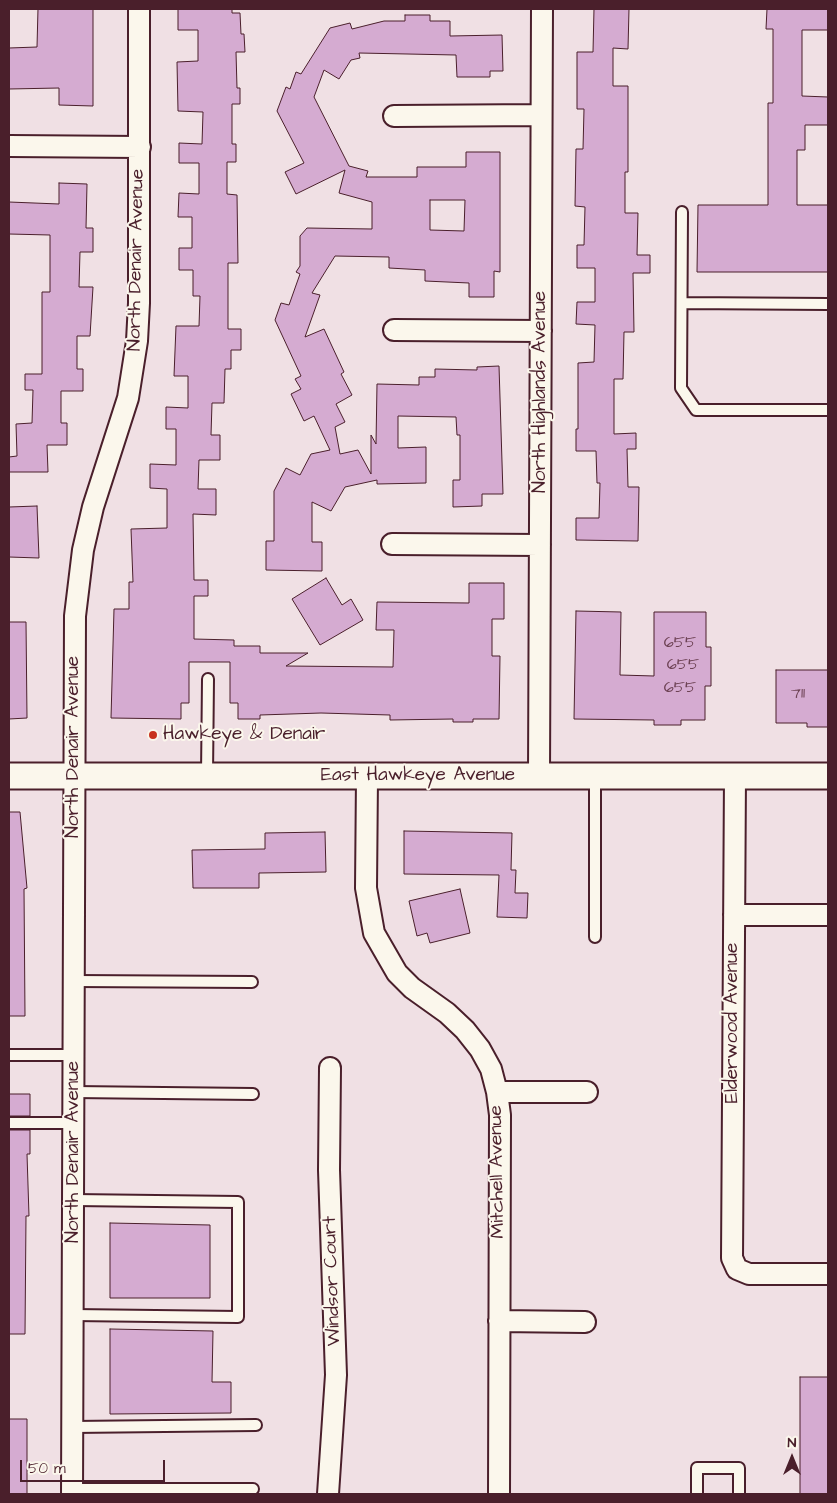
<!DOCTYPE html>
<style>
body{margin:0}
#map{position:relative;width:837px;height:1503px;overflow:hidden;background:#f0e0e4;font-family:"Architects Daughter",sans-serif}
canvas{display:block}
.frame{position:absolute;inset:0;border:10px solid #4a1f2b;pointer-events:none}
.north{position:absolute;left:767px;top:1433px;width:50px;height:50px;-webkit-text-stroke:4px #fbf7ec;paint-order:stroke;rotate:0deg;font-size:14px;font-weight:700;line-height:20px;text-align:center;color:#4a1f2b}
.north::after{content:'';display:block;margin:auto;width:18px;height:22px;background:#4a1f2b;clip-path:polygon(50% 0,100% 100%,50% 72%,0 100%)}
.scale{position:absolute;left:20px;top:1460px;width:145px;height:22px;box-sizing:border-box;border:2px solid #4a1f2b;border-top:0;padding-left:6px;font-size:15px;line-height:18px;white-space:nowrap;color:#4a1f2b;-webkit-text-stroke:4px #fbf7ec;paint-order:stroke}
</style>
<div id="map">
<canvas width="837" height="1503"></canvas>
<div class="frame"></div>
<div class="north">N</div>
<div class="scale">50 m</div>
</div>
<script>
const c = document.querySelector('canvas').getContext('2d');
c.lineJoin = 'round';
function fill(path, color) {
  c.fillStyle = color;
  c.fill(path, 'evenodd');
}
function toPath(rows) {
  const path = new Path2D();
  for (const r of rows) {
    path.moveTo(r[0], r[1]);
    for (let i = 2; i < r.length; i += 2) path.lineTo(r[i], r[i + 1]);
  }
  return path;
}
function trace(path, color, width, dash) {
  c.strokeStyle = color;
  c.lineWidth = width;
  c.lineCap = dash ? 'butt' : 'round';
  c.setLineDash(dash || []);
  c.stroke(path);
}
function write(font, color, halo, rows, align = 'center') {
  c.font = font + ' "Architects Daughter",sans-serif';
  c.lineWidth = 4;
  c.setLineDash([]);
  c.textBaseline = 'middle';
  c.strokeStyle = halo;
  c.fillStyle = color;
  for (const [text, x, y, turn = 0] of rows) {
    c.save();
    c.translate(x, y);
    c.rotate((+turn || 0) * Math.PI / 180);
    c.textAlign = isNaN(turn) ? turn : align;
    if (halo) c.strokeText(text, 0, 0);
    c.fillText(text, 0, 0);
    c.restore();
  }
}
const building = toPath([
 [38,9,93,9,93,106,59,105,59,88,9,89,9,48,37,47,38,9],
 [178,9,232,9,232,13,240,13,241,34,244,34,245,52,236,52,237,88,240,88,240,104,232,104,232,144,236,144,236,162,227,162,227,194,237,195,238,263,228,263,228,329,241,329,241,350,231,350,231,369,225,369,224,403,212,403,211,435,220,435,220,460,199,460,198,489,216,489,216,515,193,514,194,580,208,580,208,596,194,596,194,639,234,640,234,646,260,646,260,653,308,653,286,666,393,667,394,630,376,630,377,602,469,603,469,583,504,583,504,619,492,619,492,656,500,656,499,719,473,719,473,722,453,722,453,719,390,720,390,715,321,713,260,715,260,719,238,719,238,703,230,703,230,662,189,662,189,703,181,703,181,719,111,718,114,609,129,609,129,582,133,582,131,529,167,528,167,489,150,488,150,464,176,465,176,429,166,429,166,407,188,408,188,376,174,376,176,326,199,326,200,296,193,296,193,270,179,270,179,248,192,248,192,217,178,217,179,193,199,194,199,163,179,163,179,143,202,144,203,112,178,111,177,62,198,61,198,30,178,30,178,9],
 [594,9,629,9,628,49,613,48,613,86,628,86,628,172,625,172,625,213,638,213,637,255,650,255,650,273,633,273,634,332,624,332,623,379,614,379,614,434,636,433,636,449,627,449,628,487,639,487,638,541,576,540,576,518,599,518,600,483,597,483,596,451,576,451,576,429,578,429,578,363,594,362,595,325,576,324,577,302,595,302,595,268,577,268,577,245,584,245,585,207,575,206,576,149,583,149,584,109,577,109,577,52,593,52,594,9],
 [767,9,828,9,828,30,802,30,802,96,828,97,828,125,805,125,805,150,797,150,797,205,828,205,828,272,697,272,698,205,768,205,768,103,773,103,773,29,766,29,767,9],
 [405,15,430,15,430,21,450,21,450,36,502,35,503,71,490,71,490,77,457,77,456,55,359,53,360,58,351,60,339,79,324,70,314,97,349,166,368,171,366,177,417,177,417,167,466,167,466,152,500,152,500,272,494,271,494,297,469,297,469,283,425,281,425,270,389,268,389,257,335,256,312,293,320,295,305,337,324,329,344,372,341,374,352,395,336,404,345,422,335,427,340,454,358,450,371,474,371,435,376,444,377,384,419,385,419,377,435,377,435,369,477,370,477,367,499,366,503,494,482,494,482,506,453,507,453,480,460,480,460,435,457,435,456,417,398,416,398,448,426,447,426,483,377,484,377,480,345,487,331,511,312,502,312,542,322,542,322,571,266,570,266,541,274,541,274,491,286,468,300,475,311,454,330,450,314,416,304,421,291,394,301,389,295,379,301,376,275,320,281,303,289,305,300,274,296,272,300,266,300,236,307,228,372,229,372,202,339,193,345,170,296,194,285,172,304,163,277,111,286,87,290,89,296,72,301,74,330,28,350,23,352,29,384,21,405,21,405,15],
 [430,200,465,200,464,231,430,230,430,200],
 [59,183,87,184,86,228,93,228,93,252,80,252,79,287,93,287,90,336,77,336,77,369,83,369,83,391,61,391,61,423,67,423,67,445,47,445,48,472,9,472,9,457,17,456,16,424,32,423,33,390,25,390,25,374,42,374,42,292,50,292,50,235,9,234,9,202,59,204,59,183],
 [37,506,39,558,9,557,9,507,37,506],
 [326,578,342,605,351,599,363,620,320,645,292,599,326,578],
 [576,611,621,612,620,675,654,676,654,612,706,612,706,647,711,647,711,686,705,686,705,720,681,720,681,725,654,725,654,720,574,719,576,611],
 [9,622,26,622,27,718,9,719,9,622],
 [776,670,828,670,828,727,807,727,807,723,776,723,776,670],
 [9,812,20,812,27,888,24,889,25,1016,9,1016,9,812],
 [404,831,512,833,511,870,516,870,515,893,528,893,527,918,497,917,499,875,404,874,404,831],
 [325,832,326,872,259,873,259,888,193,888,192,850,265,849,265,833,325,832],
 [460,889,470,933,430,943,427,933,417,936,409,901,460,889],
 [9,1094,30,1094,30,1116,9,1116,9,1094],
 [9,1130,30,1130,30,1154,27,1154,29,1216,26,1216,25,1334,9,1334,9,1130],
 [110,1223,210,1225,210,1298,110,1298,110,1223],
 [110,1329,213,1331,212,1382,231,1382,231,1413,110,1414,110,1329],
 [800,1377,828,1377,828,1494,800,1494,800,1377],
 [9,1419,27,1419,27,1494,9,1494,9,1419]
]);
fill(building, '#d5abd1');
trace(building, '#4a1f2b', 1);
const service = toPath([
 [682,212,681,388,696,410,828,410],
 [682,303,828,304],
 [207,775,208,679],
 [595,776,595,937],
 [74,981,252,982],
 [9,1055,74,1055],
 [74,1092,253,1094],
 [9,1123,74,1123],
 [73,1315,238,1317,238,1202,74,1200],
 [73,1427,256,1425],
 [73,1489,253,1489],
 [697,1494,697,1468,739,1468,739,1494]
]);
const minor = toPath([
 [394,116,541,115],
 [9,146,140,147],
 [394,330,541,331],
 [392,544,540,545],
 [539,776,542,9],
 [735,776,732,1258,737,1269,749,1274,828,1274],
 [367,777,366,888,374,933,397,973,412,988,447,1013,465,1030,480,1049,491,1069,497,1092,500,1115,499,1494],
 [734,915,828,915],
 [497,1092,587,1092],
 [499,1321,585,1322],
 [72,1494,75,616,83,550,93,507,128,398,137,341,139,303,139,9],
 [328,1494,336,1375,329,1170,330,1068]
]);
const tertiary = toPath([
 [9,776,828,776]
]);
trace(service, '#4a1f2b', 14);
trace(minor, '#4a1f2b', 24);
trace(tertiary, '#4a1f2b', 29);
trace(service, '#fbf7ec', 10);
trace(minor, '#fbf7ec', 20);
trace(tertiary, '#fbf7ec', 25);
for (const [x, y, r, color] of [
 [153,735,5,"#c8321e"]
]) {
  const dot = new Path2D();
  dot.arc(x, y, r, 0, 2 * Math.PI);
  c.fillStyle = color;
  c.fill(dot);
  trace(dot, '#fbf7ec', 2);
}
write('16px', '#6d4254', null, [
 ["655",680,644],
 ["655",683,666],
 ["655",680,689],
 ["711",798,695]
]);
write('19px', '#4a1f2b', '#fbf7ec', [
 ["North Denair Avenue",137,260,-89],
 ["North Highlands Avenue",541,392,-90],
 ["North Denair Avenue",74,747,-90],
 ["East Hawkeye Avenue",418,776],
 ["Elderwood Avenue",733,1023,-90],
 ["North Denair Avenue",74,1152,-90],
 ["Mitchell Avenue",498,1172,-91],
 ["Windsor Court",333,1281,-92]
]);
write('19px', '#4a1f2b', '#fbf7ec', [
 ["Hawkeye & Denair",163,735]
], 'left');
</script>
